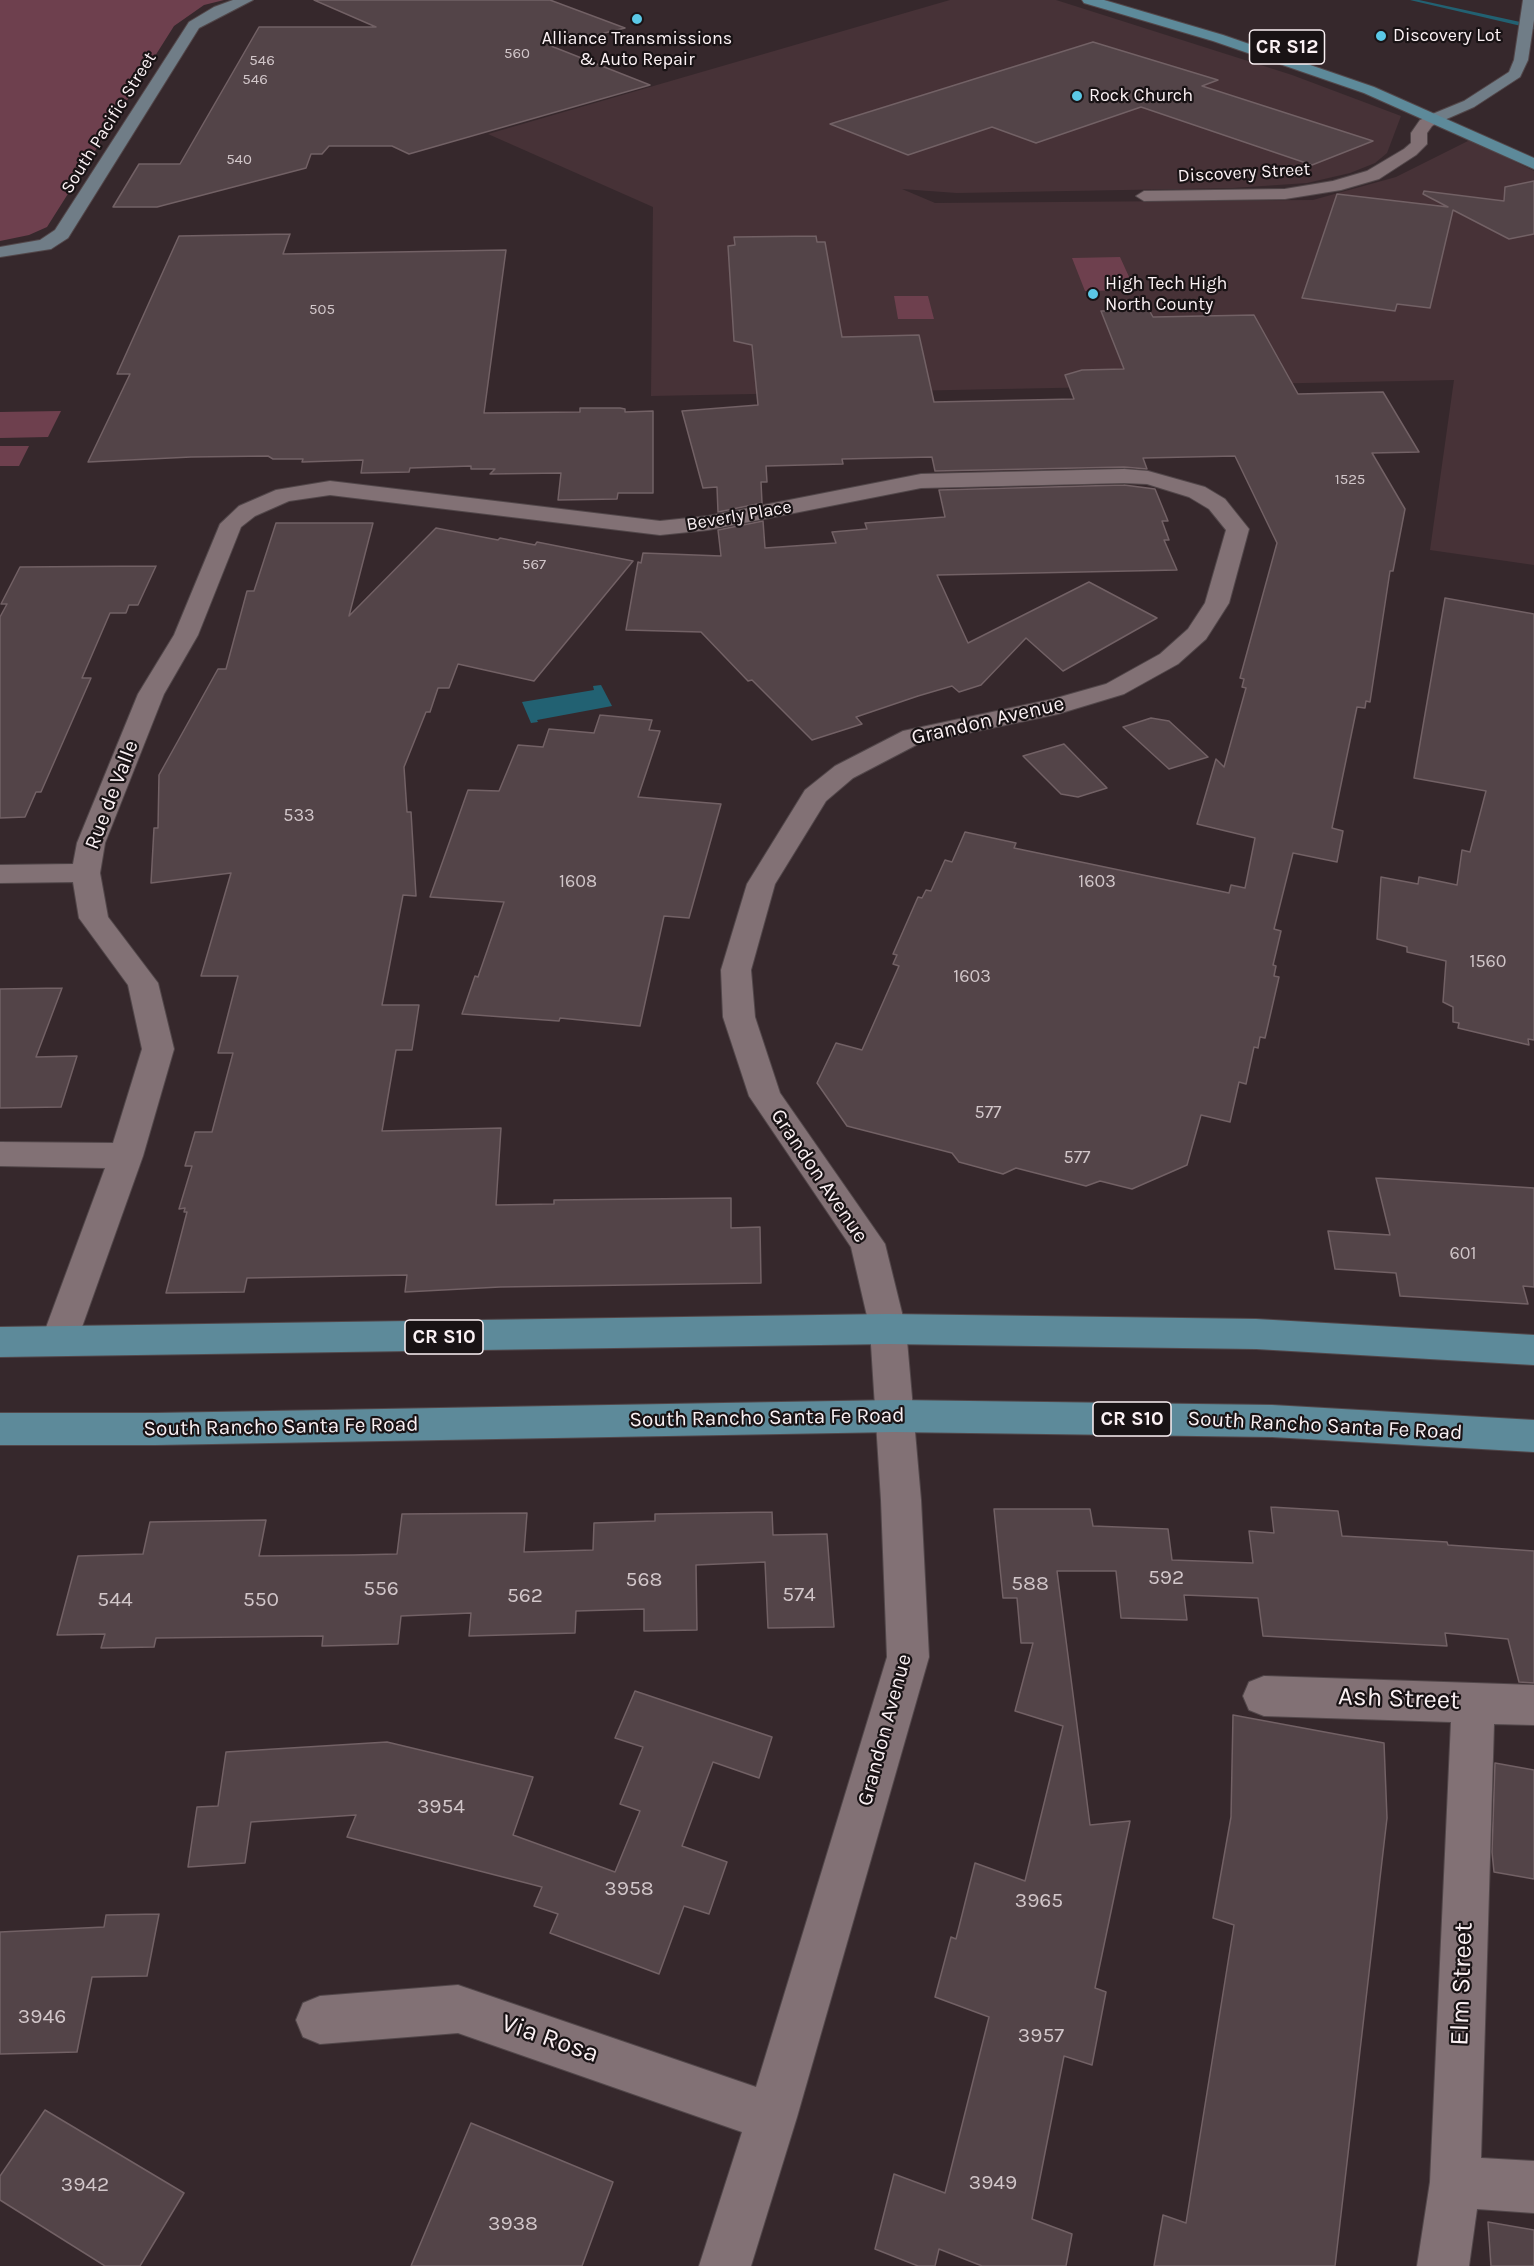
<!DOCTYPE html>
<style>
body{margin:0}
canvas{display:block;background:#36282c}
</style>
<canvas width="1534" height="2266"></canvas>
<script>
const c = document.querySelector('canvas').getContext('2d');
c.lineJoin = 'round';
function fill(path, color) {
  c.fillStyle = color;
  c.fill(path, 'evenodd');
}
function toPath(rows) {
  const path = new Path2D();
  for (const r of rows) {
    path.moveTo(r[0], r[1]);
    for (let i = 2; i < r.length; i += 2) path.lineTo(r[i], r[i + 1]);
  }
  return path;
}
function trace(path, color, width, dash) {
  c.strokeStyle = color;
  c.lineWidth = width;
  c.lineCap = dash ? 'butt' : 'round';
  c.setLineDash(dash || []);
  c.stroke(path);
}
function write(font, color, halo, rows, align = 'center') {
  c.font = font + ' Karla,sans-serif';
  c.lineWidth = 4.5;
  c.setLineDash([]);
  c.textBaseline = 'middle';
  c.strokeStyle = halo;
  c.fillStyle = color;
  for (const [text, x, y, turn = 0] of rows) {
    c.save();
    c.translate(x, y);
    c.rotate((+turn || 0) * Math.PI / 180);
    c.textAlign = isNaN(turn) ? turn : align;
    if (halo) c.strokeText(text, 0, 0);
    c.fillText(text, 0, 0);
    c.restore();
  }
}
fill(toPath([
 [950,0,1056,0,1292,75,1401,116,1387,153,1375,163,1350,173,1307,183,1233,188,957,193,902,189,935,203,1313,200,1396,177,1470,140,1534,171,1534,565,1430,550,1454,380,651,396,653,207,488,134]
]), '#473237');
fill(toPath([
 [0,0,224,0,204,5,174,26,47,227,29,235,0,241],
 [1120,257,1135,290,1085,291,1072,258],
 [894,296,928,296,934,319,898,319],
 [61,411,48,437,0,438,0,412],
 [0,446,29,446,19,466,0,466]
]), '#6e404e');
fill(toPath([
 [601,685,612,706,537,720,538,722,531,723,522,702,594,690,593,686]
]), '#226172');
fill(toPath([
 [1410,0,1419,0,1534,25,1534,29,1410,0]
]), '#226172');
const building = toPath([
 [314,0,550,0,625,28,551,46,650,85,409,154,392,146,329,146,322,154,311,154,306,168,157,207,113,207,139,164,180,164,259,27,376,27,314,0],
 [1093,42,1218,80,1202,86,1373,141,1312,165,1141,107,1036,143,992,127,908,155,830,124,1093,42],
 [1534,181,1534,234,1509,239,1453,210,1430,308,1397,304,1395,311,1302,298,1337,194,1448,207,1423,194,1424,191,1504,201,1505,187,1534,181],
 [290,234,283,254,506,250,484,413,580,412,580,408,620,408,625,409,625,412,653,411,653,493,618,493,617,499,558,500,561,473,490,474,495,469,471,469,471,466,410,468,409,472,361,473,363,460,302,462,303,459,273,459,268,456,191,457,88,462,130,374,117,374,179,236,290,234],
 [816,236,817,242,825,242,842,337,919,335,934,402,1074,399,1065,375,1082,370,1124,369,1101,311,1149,310,1153,317,1254,315,1298,394,1383,392,1419,452,1372,453,1405,509,1393,571,1390,571,1370,702,1366,701,1365,708,1357,707,1332,828,1343,831,1337,862,1293,853,1274,929,1281,931,1273,965,1276,966,1274,976,1279,977,1265,1038,1260,1037,1258,1048,1254,1047,1246,1084,1239,1082,1230,1122,1201,1115,1187,1165,1132,1189,1100,1181,1086,1186,1016,1168,1003,1174,959,1162,952,1153,847,1126,817,1083,836,1043,862,1050,899,966,893,964,897,955,893,954,918,897,922,898,926,890,931,891,945,860,952,862,965,832,1016,843,1014,848,1229,893,1231,885,1245,888,1255,838,1197,824,1216,759,1224,767,1246,688,1242,687,1244,679,1240,678,1277,543,1235,456,1143,458,1147,469,1124,467,935,471,932,457,842,459,843,464,766,466,767,482,761,482,762,503,718,512,717,487,703,488,682,411,758,405,752,345,734,341,728,246,735,245,734,237,816,236],
 [1124,485,1155,489,1168,521,1162,521,1169,540,1164,540,1177,570,937,575,968,643,1089,582,1157,618,1063,671,1026,638,981,685,959,692,952,686,918,696,856,717,862,724,812,740,752,680,748,681,701,632,626,630,638,562,641,563,643,553,721,556,718,530,763,521,765,548,836,543,832,532,867,529,865,523,945,517,939,490,1124,485],
 [276,523,373,523,349,616,436,528,498,540,500,538,535,545,537,542,633,561,534,681,458,664,449,688,438,688,430,712,426,712,404,767,407,812,411,812,416,896,403,895,382,1005,419,1005,412,1050,396,1050,382,1131,501,1128,496,1205,554,1204,554,1200,731,1198,731,1228,760,1227,761,1283,500,1287,405,1292,407,1275,247,1278,244,1292,166,1293,187,1212,184,1212,185,1208,179,1209,192,1166,185,1166,195,1132,212,1132,233,1053,218,1053,238,976,201,976,231,873,151,883,154,828,158,828,159,775,218,669,226,669,247,591,254,591,276,523],
 [156,566,138,605,129,605,126,613,110,613,82,678,91,678,41,792,36,792,25,817,0,818,0,617,7,604,1,604,20,567,156,566],
 [1445,598,1534,614,1534,1040,1528,1039,1529,1045,1458,1028,1459,1023,1453,1022,1453,1007,1443,1002,1446,961,1407,952,1407,947,1377,939,1381,877,1418,884,1419,877,1457,885,1462,850,1470,852,1486,791,1414,778,1445,598],
 [600,715,652,720,649,730,660,731,638,797,721,804,689,918,664,916,640,1026,560,1018,559,1021,462,1014,475,976,478,977,504,902,430,897,468,790,499,791,518,745,543,747,549,729,594,733,600,715],
 [1151,718,1169,721,1208,757,1169,769,1123,727,1151,718],
 [1064,744,1107,788,1078,797,1061,794,1023,756,1064,744],
 [62,988,36,1057,77,1056,61,1107,0,1108,0,989,62,988],
 [1376,1178,1534,1188,1534,1287,1523,1286,1528,1304,1400,1296,1396,1273,1335,1269,1328,1231,1390,1235,1376,1178],
 [1271,1507,1338,1511,1342,1536,1447,1542,1448,1545,1534,1551,1534,1683,1519,1682,1508,1639,1445,1633,1447,1646,1263,1636,1258,1598,1184,1595,1187,1620,1121,1618,1116,1571,1057,1571,1090,1825,1130,1821,1095,1988,1106,1992,1092,2065,1064,2056,1032,2219,1072,2234,1066,2266,982,2266,939,2249,935,2266,918,2266,875,2249,894,2174,945,2193,989,2017,935,1997,951,1937,956,1939,975,1863,1025,1881,1063,1726,1015,1711,1033,1643,1021,1643,1017,1598,1003,1598,994,1509,1090,1509,1093,1526,1168,1529,1172,1560,1253,1563,1249,1531,1274,1533,1271,1507],
 [772,1512,773,1535,827,1534,834,1627,768,1628,765,1562,696,1565,697,1630,644,1631,644,1609,576,1611,575,1633,469,1636,471,1613,401,1616,398,1644,322,1646,323,1636,156,1638,154,1647,101,1648,105,1634,57,1635,78,1556,143,1554,150,1522,266,1520,259,1556,353,1555,397,1554,402,1514,527,1513,524,1552,593,1550,594,1523,655,1521,655,1514,772,1512],
 [635,1691,772,1737,759,1778,713,1762,682,1846,727,1862,709,1914,684,1906,659,1974,550,1933,558,1914,534,1906,542,1887,347,1837,356,1815,251,1822,245,1863,188,1867,197,1807,218,1806,226,1752,387,1742,533,1777,513,1835,615,1872,640,1811,620,1804,643,1747,615,1738,635,1691],
 [1233,1715,1384,1743,1387,1818,1335,2266,1154,2266,1163,2215,1186,2223,1234,1925,1213,1918,1231,1817,1233,1715],
 [1495,1763,1534,1770,1534,1879,1494,1872,1492,1852,1495,1763],
 [159,1914,147,1976,92,1977,77,2052,0,2054,0,1932,104,1927,106,1915,159,1914],
 [45,2110,184,2193,140,2266,105,2266,0,2200,0,2176,45,2110],
 [471,2123,613,2182,582,2266,411,2266,471,2123],
 [1488,2222,1534,2230,1534,2266,1491,2266,1488,2222]
]);
fill(building, '#534448');
trace(building, '#726165', 1.5);
const street = toPath([
 [1436,113,1444,118,1432,126,1427,133,1427,144,1416,155,1379,179,1341,190,1285,199,1144,201,1136,196,1144,191,1285,189,1333,181,1367,171,1404,149,1411,143,1411,133,1420,120,1436,113],
 [1124,469,1148,471,1205,487,1225,499,1249,529,1229,603,1206,639,1178,664,1124,694,1058,714,920,743,853,778,826,801,775,884,751,970,755,1017,780,1093,885,1244,906,1329,921,1500,929,1657,797,2117,751,2266,699,2266,742,2132,458,2033,320,2044,303,2037,296,2020,303,2003,320,1996,458,1985,756,2087,887,1657,881,1500,870,1329,851,1247,749,1096,723,1017,721,970,747,884,805,790,835,766,903,731,1053,699,1106,684,1160,654,1188,629,1205,603,1226,530,1209,509,1189,497,1147,484,1124,483,921,488,708,530,660,535,330,495,289,501,255,516,241,527,198,635,164,694,105,843,100,873,108,917,158,983,174,1049,143,1156,77,1341,72,1351,59,1356,46,1351,41,1341,105,1168,0,1166,0,1142,113,1143,142,1049,128,985,79,918,73,882,0,883,0,865,73,864,77,843,138,694,174,635,220,524,239,506,276,490,330,481,660,521,708,516,921,474,1124,469],
 [1264,1676,1534,1685,1534,1725,1494,1724,1481,2158,1534,2161,1534,2213,1477,2209,1469,2266,1417,2266,1430,2182,1451,1722,1264,1716,1249,1710,1243,1696,1249,1682,1264,1676]
]);
const secondary = toPath([
 [233,0,253,0,199,28,68,238,51,249,0,257,0,247,40,240,55,230,189,22,214,7,233,0],
 [1523,0,1534,0,1534,20,1528,60,1520,77,1474,107,1442,121,1430,121,1428,118,1430,115,1464,101,1509,72,1514,60,1523,0]
]);
const primary = toPath([
 [1082,0,1104,0,1223,35,1374,87,1534,158,1534,169,1364,93,1213,41,1084,3,1082,0],
 [888,1314,1256,1319,1534,1335,1534,1365,1256,1349,888,1344,0,1357,0,1327,888,1314],
 [894,1400,1272,1405,1534,1420,1534,1452,1272,1437,894,1432,156,1445,0,1445,0,1413,156,1413,894,1400]
]);
trace(street, '#52474a', 2);
trace(secondary, '#52474a', 2);
trace(primary, '#52474a', 2);
fill(street, '#827175');
fill(secondary, '#707d87');
fill(primary, '#5d8a9a');
for (const [x, y, r, color] of [
 [637,19,6,"#5bc8e6"],
 [1381,36,6,"#5bc8e6"],
 [1077,96,6,"#5bc8e6"],
 [1093,294,6,"#5bc8e6"]
]) {
  const dot = new Path2D();
  dot.arc(x, y, r, 0, 2 * Math.PI);
  c.fillStyle = color;
  c.fill(dot);
  trace(dot, '#191315', 2);
}
write('15px', '#d1c6c9', null, [
 ["560",517,54],
 ["546",262,61],
 ["546",255,80],
 ["540",239,160],
 ["505",322,310],
 ["1525",1350,480],
 ["567",534,565]
]);
write('18px', '#fbf1f4', '#191315', [
 ["Discovery Lot",1393,36],
 ["Alliance Transmissions",637,39,"center"],
 ["& Auto Repair",637,60,"center"],
 ["Rock Church",1089,96],
 ["High Tech High",1105,284],
 ["North County",1105,305]
], 'left');
write('18px', '#fbf1f4', '#191315', [
 ["South Pacific Street",109,123,-58],
 ["Discovery Street",1244,173,-3],
 ["Beverly Place",739,516,-10]
]);
write('18px', '#d1c6c9', null, [
 ["533",299,816],
 ["1608",578,882],
 ["1603",1097,882],
 ["1560",1488,962],
 ["1603",972,977],
 ["577",988,1113],
 ["577",1077,1158],
 ["601",1463,1254]
]);
for (const [x, y, w] of [
 [1287,47,75],
 [444,1337,78],
 [1132,1419,78]
]) {
  const box = new Path2D();
  box.roundRect(x - w / 2, y - 17, w, 34, 4.5);
  c.fillStyle = '#191315';
  c.fill(box);
  trace(box, '#fbf1f4', 1.5);
}
write('bold 20px', '#fbf1f4', null, [
 ["CR S12",1287,47],
 ["CR S10",444,1337],
 ["CR S10",1132,1419]
]);
write('21px', '#fbf1f4', '#191315', [
 ["Grandon Avenue",988,721,-13],
 ["Rue de Valle",112,795,-69],
 ["Grandon Avenue",819,1176,56],
 ["South Rancho Santa Fe Road",767,1418,-1],
 ["South Rancho Santa Fe Road",1325,1426,3],
 ["South Rancho Santa Fe Road",281,1427,-1],
 ["Grandon Avenue",885,1730,-75]
]);
write('21px', '#d1c6c9', null, [
 ["592",1166,1578],
 ["568",644,1580],
 ["588",1030,1584],
 ["556",381,1589],
 ["574",799,1595],
 ["562",525,1596],
 ["544",115,1600],
 ["550",261,1600],
 ["3954",441,1807],
 ["3958",629,1889],
 ["3965",1039,1901],
 ["3946",42,2017],
 ["3957",1041,2036],
 ["3949",993,2183],
 ["3942",85,2185],
 ["3938",513,2224]
]);
write('26px', '#fbf1f4', '#191315', [
 ["Ash Street",1399,1699,2],
 ["Elm Street",1462,1984,-88],
 ["Via Rosa",550,2039,19]
]);
</script>
